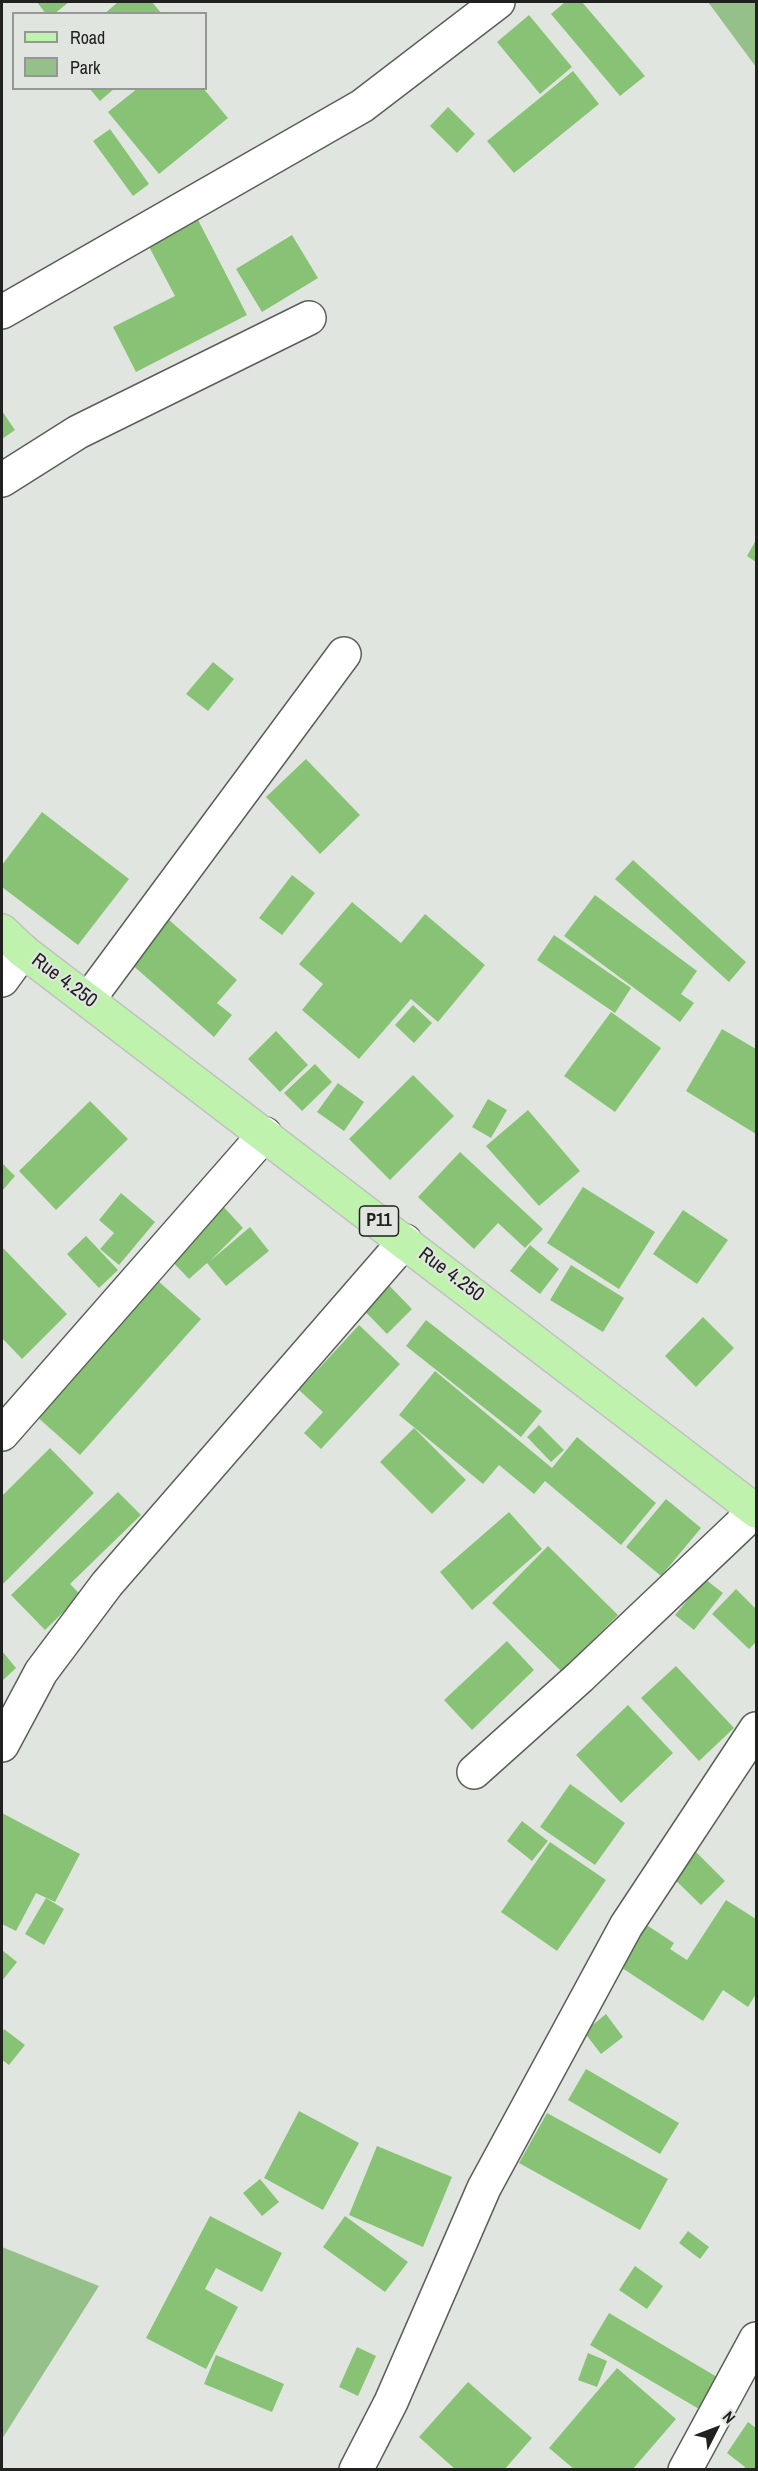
<!DOCTYPE html>
<style>
body{margin:0}
#map{position:relative;width:758px;height:2471px;overflow:hidden;background:#e1e5e0;font-family:"Archivo Narrow",sans-serif}
canvas{display:block}
.frame{position:absolute;inset:0;border:3px solid #212220;pointer-events:none}
.legend{position:absolute;left:12px;top:12px;width:195px;height:78px;box-sizing:border-box;background:#e1e5e0;border:2px solid #949793;margin:0;padding:8px 10px;list-style:none;font-size:18px;color:#212220}
.legend li{display:flex;align-items:center;gap:12px;height:30px}
.legend b{width:30px;border:2px solid #949793}
.north{position:absolute;left:686px;top:2399px;width:60px;height:60px;-webkit-text-stroke:4px #e1e5e0;paint-order:stroke;rotate:48deg;font-size:16px;font-weight:700;line-height:24px;text-align:center;color:#212220}
.north::after{content:'';display:block;margin:auto;width:21px;height:27px;background:#212220;clip-path:polygon(50% 0,100% 100%,50% 72%,0 100%)}
</style>
<div id="map">
<canvas width="758" height="2471"></canvas>
<div class="frame"></div>
<ul class="legend">
<li><b style="height:8px;background:#bef2ad"></b>Road</li>
<li><b style="height:16px;background:#96c08a"></b>Park</li>
</ul>
<div class="north">N</div>
</div>
<script>
const c = document.querySelector('canvas').getContext('2d');
c.lineJoin = 'round';
function fill(path, color) {
  c.fillStyle = color;
  c.fill(path, 'evenodd');
}
function toPath(rows) {
  const path = new Path2D();
  for (const r of rows) {
    path.moveTo(r[0], r[1]);
    for (let i = 2; i < r.length; i += 2) path.lineTo(r[i], r[i + 1]);
  }
  return path;
}
function trace(path, color, width, dash) {
  c.strokeStyle = color;
  c.lineWidth = width;
  c.lineCap = dash ? 'butt' : 'round';
  c.setLineDash(dash || []);
  c.stroke(path);
}
function write(font, color, halo, rows, align = 'center') {
  c.font = font + ' "Archivo Narrow",sans-serif';
  c.lineWidth = 4.5;
  c.setLineDash([]);
  c.textBaseline = 'middle';
  c.strokeStyle = halo;
  c.fillStyle = color;
  for (const [text, x, y, turn = 0] of rows) {
    c.save();
    c.translate(x, y);
    c.rotate((+turn || 0) * Math.PI / 180);
    c.textAlign = isNaN(turn) ? turn : align;
    if (halo) c.strokeText(text, 0, 0);
    c.fillText(text, 0, 0);
    c.restore();
  }
}
fill(toPath([
 [708,2,756,2,756,67],
 [2,2247,99,2286,2,2439]
]), '#96c08a');
fill(toPath([
 [37,2,69,2,54,14,46,14],
 [118,2,152,2,162,14,104,14],
 [565,2,582,2,645,76,620,96,551,14],
 [529,15,572,67,540,94,497,42],
 [573,71,599,104,514,173,487,141],
 [89,88,115,88,100,101],
 [138,88,203,88,228,118,159,174,108,112],
 [448,107,475,134,457,153,430,126],
 [110,129,149,184,133,196,93,141],
 [196,216,247,315,136,372,113,327,175,296,146,241],
 [292,235,318,278,262,312,236,269],
 [2,411,15,430,2,439],
 [756,540,756,562,747,556],
 [213,662,234,679,208,711,186,694],
 [306,759,360,815,320,854,266,797],
 [42,812,129,879,78,945,2,887,2,865],
 [633,860,746,962,729,982,615,879],
 [292,875,315,893,282,935,259,918],
 [595,895,697,971,681,994,694,1003,680,1022,564,936],
 [352,902,401,943,425,914,485,965,438,1022,411,999,359,1059,302,1010,323,984,299,964],
 [168,919,237,980,217,1003,232,1015,214,1037,129,962],
 [554,935,631,988,615,1013,537,960],
 [413,1005,432,1023,414,1043,395,1025],
 [611,1012,661,1048,615,1112,564,1076],
 [722,1029,756,1049,756,1134,686,1091],
 [276,1031,308,1065,280,1092,248,1059],
 [315,1064,332,1082,302,1111,284,1093],
 [413,1075,454,1116,390,1180,349,1139],
 [338,1083,364,1102,344,1131,317,1112],
 [488,1099,507,1110,491,1138,472,1127],
 [90,1101,128,1139,56,1210,19,1171],
 [528,1110,580,1171,539,1206,486,1146],
 [460,1152,543,1229,525,1248,498,1223,474,1249,418,1197],
 [2,1163,15,1176,3,1190,2,1188],
 [583,1187,655,1232,619,1289,547,1243],
 [121,1193,155,1222,119,1265,100,1249,114,1233,99,1220],
 [221,1204,243,1228,210,1261,250,1227,269,1251,226,1286,207,1263,189,1279,167,1256],
 [683,1210,728,1240,697,1284,653,1254],
 [86,1236,118,1270,99,1288,67,1254],
 [530,1245,559,1269,540,1294,510,1271],
 [2,1247,67,1314,22,1359,2,1338],
 [571,1265,624,1298,603,1332,550,1300],
 [373,1269,412,1309,387,1334,348,1294],
 [157,1280,201,1319,80,1455,35,1415],
 [703,1317,734,1348,696,1387,665,1356],
 [426,1320,542,1411,521,1437,406,1346],
 [359,1325,400,1364,321,1449,304,1433,323,1412,299,1390],
 [435,1371,552,1468,577,1437,656,1503,621,1545,545,1481,534,1494,499,1465,483,1484,399,1415],
 [539,1425,564,1450,551,1462,527,1437],
 [414,1428,466,1480,432,1514,380,1462],
 [50,1448,94,1493,2,1585,2,1496],
 [118,1492,141,1515,70,1584,81,1595,45,1630,11,1595],
 [666,1499,701,1528,661,1576,626,1547],
 [509,1512,542,1549,472,1610,440,1572],
 [548,1546,618,1615,562,1672,492,1603],
 [705,1579,723,1593,694,1630,675,1615],
 [736,1589,756,1609,756,1642,749,1649,712,1614],
 [507,1641,534,1670,472,1730,444,1700],
 [2,1651,16,1668,2,1681],
 [676,1666,734,1728,699,1761,641,1698],
 [628,1705,673,1753,621,1803,576,1755],
 [570,1784,625,1823,595,1865,540,1827],
 [2,1813,80,1854,55,1902,36,1893,16,1931,2,1924],
 [522,1821,548,1841,532,1861,507,1841],
 [550,1842,606,1880,557,1951,501,1912],
 [693,1849,725,1881,701,1905,668,1873],
 [46,1898,64,1909,44,1945,25,1934],
 [726,1900,756,1919,756,1994,748,2007,723,1990,703,2021,619,1966,645,1924,674,1943,670,1949,687,1960],
 [2,1950,17,1962,2,1981],
 [606,2014,623,2037,601,2054,584,2032],
 [4,2029,25,2045,9,2065,2,2060,2,2033],
 [586,2069,679,2123,660,2154,568,2100],
 [299,2111,359,2143,323,2210,264,2178],
 [547,2113,668,2179,640,2230,519,2163],
 [377,2146,452,2177,423,2247,349,2215],
 [260,2179,279,2202,262,2216,243,2193],
 [210,2216,282,2253,262,2292,216,2268,205,2289,238,2307,206,2369,146,2338],
 [345,2216,408,2262,385,2292,323,2247],
 [688,2231,709,2247,700,2259,679,2243],
 [635,2266,663,2286,647,2309,619,2290],
 [609,2313,717,2377,699,2409,590,2345],
 [357,2347,376,2356,358,2396,339,2387],
 [588,2353,607,2361,597,2387,578,2380],
 [216,2355,284,2384,272,2412,204,2384],
 [617,2368,676,2419,632,2470,575,2470,549,2448],
 [468,2382,532,2438,504,2470,456,2470,419,2437],
 [748,2422,756,2428,756,2470,743,2470,745,2467,727,2453]
]), '#88c375');
const minor = toPath([
 [2,312,362,106,498,2],
 [2,480,78,432,309,318],
 [2,980,23,951],
 [88,1000,344,654],
 [2,1434,265,1134],
 [2,1745,41,1672,107,1584,405,1241],
 [474,1772,580,1677,756,1510],
 [356,2470,391,2402,484,2188,626,1926,756,1729],
 [685,2470,756,2339]
]);
const major = toPath([
 [2,931,23,951,756,1511]
]);
trace(minor, '#5b5f5a', 36);
trace(major, '#c1c1c1', 36);
trace(minor, '#fff', 33);
trace(major, '#bef2ad', 33);
for (const [x, y, w] of [
 [379,1221,39]
]) {
  const box = new Path2D();
  box.roundRect(x - w / 2, y - 15, w, 30, 4.5);
  c.fillStyle = '#e1e5e0';
  c.fill(box);
  trace(box, '#212220', 1.5);
}
write('bold 18px', '#212220', null, [
 ["P11",379,1221]
]);
write('20px', '#212220', '#e1e5e0', [
 ["Rue 4.250",64,981,37],
 ["Rue 4.250",451,1275,37]
]);
</script>
